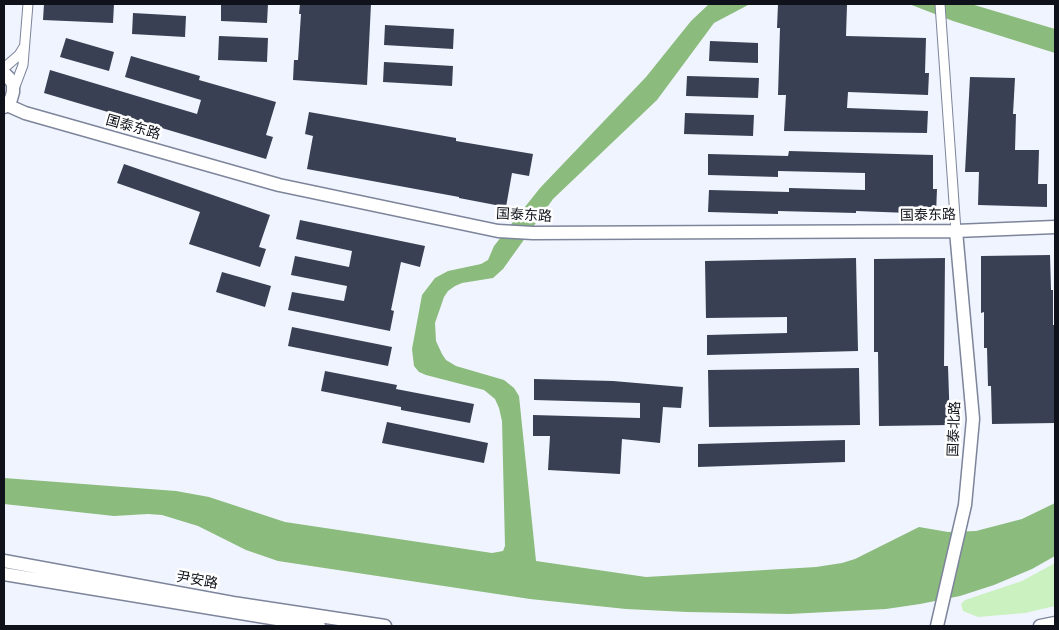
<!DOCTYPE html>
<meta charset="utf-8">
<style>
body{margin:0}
#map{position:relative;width:1059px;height:630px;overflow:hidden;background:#f0f4fe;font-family:"Roboto Condensed",sans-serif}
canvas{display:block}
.frame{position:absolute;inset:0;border:5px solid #0f121a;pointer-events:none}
</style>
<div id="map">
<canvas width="1059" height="630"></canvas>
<div class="frame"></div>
</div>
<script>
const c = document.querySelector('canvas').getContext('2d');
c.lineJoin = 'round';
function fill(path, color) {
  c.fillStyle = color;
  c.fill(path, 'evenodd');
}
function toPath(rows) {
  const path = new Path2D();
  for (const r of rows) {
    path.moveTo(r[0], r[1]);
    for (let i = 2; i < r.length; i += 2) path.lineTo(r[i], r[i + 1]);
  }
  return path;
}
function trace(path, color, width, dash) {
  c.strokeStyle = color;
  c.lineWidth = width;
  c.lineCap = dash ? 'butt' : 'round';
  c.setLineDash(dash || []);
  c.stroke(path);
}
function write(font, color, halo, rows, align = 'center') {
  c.font = font + ' "Roboto Condensed","Noto Sans SC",sans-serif';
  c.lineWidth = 5;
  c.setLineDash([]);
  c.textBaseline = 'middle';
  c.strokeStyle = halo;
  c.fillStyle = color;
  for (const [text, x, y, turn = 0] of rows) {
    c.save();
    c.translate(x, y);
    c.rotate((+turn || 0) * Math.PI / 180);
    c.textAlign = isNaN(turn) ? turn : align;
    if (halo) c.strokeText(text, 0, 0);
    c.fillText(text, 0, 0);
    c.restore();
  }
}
fill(toPath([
 [1055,563,1055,606,1025,613,978,617,963,611,961,604,965,600,1022,581]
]), '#cbf1c0');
fill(toPath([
 [709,4,750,4,714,23,657,100,553,199,503,269,493,278,462,283,455,286,448,291,444,297,435,323,436,341,442,354,446,360,456,366,504,380,514,388,519,396,536,561,646,577,816,567,842,563,855,559,919,527,948,532,976,531,1022,519,1055,503,1055,556,1032,569,994,585,960,596,920,604,886,609,789,614,687,612,626,609,530,599,278,561,246,550,198,526,162,515,148,514,114,516,4,504,4,478,176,491,209,497,285,522,492,553,503,551,505,546,502,421,499,408,495,399,484,390,426,375,419,372,414,366,412,349,422,295,435,278,448,271,481,264,488,260,494,246,540,188,646,77,691,21],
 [909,4,971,4,1055,29,1055,53,953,21]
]), '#8bbb7d');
fill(toPath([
 [44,4,114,4,113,23,43,20],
 [221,4,268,4,267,23,221,21],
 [300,4,371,4,367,85,293,80,294,60,298,60,301,14,299,14],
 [778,4,847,5,846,36,926,38,925,73,929,73,928,95,848,92,847,108,928,111,927,133,784,131,786,95,778,95,780,28,777,28],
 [133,13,186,16,185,37,132,34],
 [385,25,454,29,453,49,384,45],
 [219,36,268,38,267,62,218,60],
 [66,38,114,52,109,71,60,57],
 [710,41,758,43,758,63,709,61],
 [131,56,200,76,199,80,276,102,266,135,273,137,266,159,44,93,50,70,197,114,201,100,125,77],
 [384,62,453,66,452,86,383,82],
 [687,76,759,78,758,98,686,96],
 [970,77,1015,78,1013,114,1016,114,1015,150,1039,150,1038,184,1047,184,1047,207,978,205,979,172,965,172],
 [309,112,456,138,456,141,533,154,529,176,512,173,506,207,459,198,459,197,307,169,313,136,305,134],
 [685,113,754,115,753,136,684,134],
 [789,151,933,155,933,189,937,189,936,214,856,211,856,213,778,211,778,214,708,212,709,190,789,192,789,188,865,190,865,173,778,171,778,177,708,175,708,154,788,156],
 [124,164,270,215,259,247,266,249,260,267,189,244,200,212,117,183],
 [300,220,425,246,420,267,401,262,391,310,394,311,390,331,288,310,292,292,344,301,347,286,291,275,295,256,349,267,352,251,296,239],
 [1050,255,1051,290,1053,290,1053,325,1054,325,1055,423,992,424,991,386,988,386,987,348,984,348,984,312,981,313,981,256],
 [856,258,858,351,707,355,707,335,787,333,787,317,706,318,705,261],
 [945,258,944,366,948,366,950,425,879,426,878,352,874,352,874,259],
 [222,272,271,286,265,307,216,292],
 [292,327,392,347,388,366,288,346],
 [859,368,860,425,709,427,708,370],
 [325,371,397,385,396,389,474,404,470,423,401,410,401,407,321,391],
 [534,379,613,381,683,387,681,408,663,407,660,443,622,439,620,474,548,470,550,436,533,436,533,415,640,418,640,403,534,400],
 [387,422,488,443,484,463,382,443],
 [845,440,845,462,698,467,698,444]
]), '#394053');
const street = toPath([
 [940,4,956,231],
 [4,68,19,55,24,47],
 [14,89,23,65,28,4]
]);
const secondary = toPath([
 [4,73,9,78,13,84,13,92,11,99,4,107],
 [7,105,25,113,279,185,498,231,533,233,956,231,1055,227],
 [4,561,233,603,385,626],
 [4,574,319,626],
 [937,626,965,505,973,419,956,231],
 [1040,626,1055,623]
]);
trace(street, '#7d859b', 11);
trace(secondary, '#7d859b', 15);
trace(street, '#fff', 9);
trace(secondary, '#fff', 12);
write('14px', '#0f121a', '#fff', [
 ["国泰东路",133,128,16],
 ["国泰东路",524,216,3],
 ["国泰东路",928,216,-1],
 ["国泰北路",955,429,-88],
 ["尹安路",197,581,10]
]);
</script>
